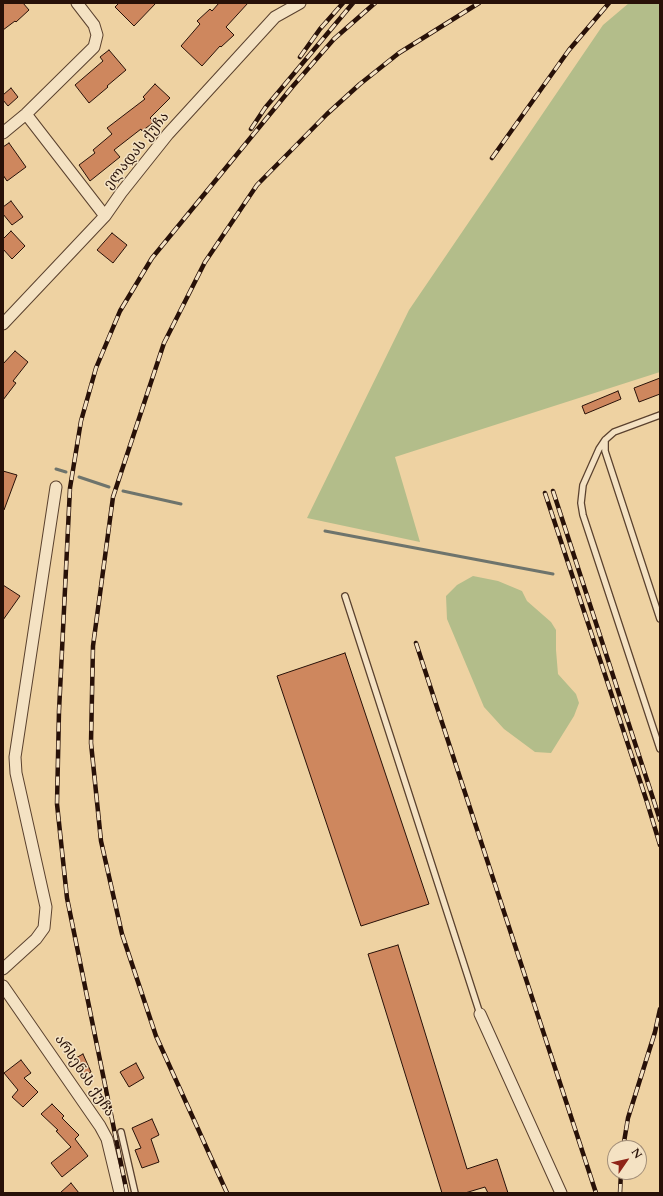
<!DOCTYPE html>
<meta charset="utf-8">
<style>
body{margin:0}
#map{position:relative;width:663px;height:1196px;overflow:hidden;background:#eed2a2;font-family:Cardo,serif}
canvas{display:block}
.frame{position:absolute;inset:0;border:4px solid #281108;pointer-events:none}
.north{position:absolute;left:607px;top:1140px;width:40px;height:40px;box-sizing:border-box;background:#f4e2c3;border:1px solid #a28e78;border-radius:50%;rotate:56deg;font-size:11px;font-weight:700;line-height:16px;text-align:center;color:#281108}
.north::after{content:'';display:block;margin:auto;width:14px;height:18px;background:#8f2418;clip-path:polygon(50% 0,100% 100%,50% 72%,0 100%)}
</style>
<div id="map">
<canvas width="663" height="1196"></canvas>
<div class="frame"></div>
<div class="north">N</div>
</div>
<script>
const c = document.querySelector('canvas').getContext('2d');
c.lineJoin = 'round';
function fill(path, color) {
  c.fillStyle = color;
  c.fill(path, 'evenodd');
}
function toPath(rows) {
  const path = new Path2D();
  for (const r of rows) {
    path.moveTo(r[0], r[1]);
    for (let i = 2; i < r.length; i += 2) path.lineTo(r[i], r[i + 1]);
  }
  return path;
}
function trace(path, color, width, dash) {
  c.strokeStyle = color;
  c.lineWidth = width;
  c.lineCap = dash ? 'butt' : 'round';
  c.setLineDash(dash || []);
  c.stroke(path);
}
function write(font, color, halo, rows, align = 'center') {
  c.font = font + ' Cardo,"Noto Serif Georgian",serif';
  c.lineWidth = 3;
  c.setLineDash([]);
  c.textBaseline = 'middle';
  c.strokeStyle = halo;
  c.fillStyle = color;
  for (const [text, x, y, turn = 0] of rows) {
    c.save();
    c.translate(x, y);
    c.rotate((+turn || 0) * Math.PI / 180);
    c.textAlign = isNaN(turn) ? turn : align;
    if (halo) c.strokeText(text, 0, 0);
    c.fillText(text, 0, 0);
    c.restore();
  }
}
fill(toPath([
 [629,3,660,3,660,372,395,457,420,542,307,518,409,310,603,25],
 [473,576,498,581,522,591,527,601,551,622,556,630,556,650,558,674,576,694,579,703,574,716,551,753,535,752,504,729,484,707,447,619,446,596,457,585]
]), '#b3bd8a');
trace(toPath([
 [56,469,66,472],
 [79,477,109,487],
 [123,491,181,504],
 [325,531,553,574]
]), '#6e746c', 3);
const building = toPath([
 [3,3,23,3,29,10,16,22,15,21,3,30,3,3],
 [119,3,156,3,134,26,115,7,119,3],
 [219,3,248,3,226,27,234,35,221,47,220,46,202,66,181,46,200,24,197,21,210,9,212,11,219,3],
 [109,50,126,70,107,86,108,87,89,103,75,85,103,61,100,57,109,50],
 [155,84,170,98,150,118,154,122,142,131,141,129,114,150,120,157,90,181,79,165,95,153,93,150,112,134,107,128,145,99,143,97,155,84],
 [11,88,18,97,8,106,3,100,3,95,11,88],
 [9,143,26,167,7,181,3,175,3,147,9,143],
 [11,201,23,217,12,225,3,214,3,207,11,201],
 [11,231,25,246,12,259,3,249,3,239,11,231],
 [112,233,127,245,113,263,97,250,112,233],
 [15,351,28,362,13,381,16,383,3,400,3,364,15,351],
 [660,378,660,394,639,402,634,388,660,378],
 [618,391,621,399,585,414,582,406,618,391],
 [3,471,17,475,4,510,3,510,3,471],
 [3,585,20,596,3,620,3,585],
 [345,653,429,904,361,926,277,676,345,653],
 [398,945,467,1169,497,1159,508,1193,488,1193,485,1187,465,1193,442,1193,368,954,398,945],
 [83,1054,91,1072,83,1076,74,1059,83,1054],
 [21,1060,31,1073,24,1078,38,1092,23,1107,12,1097,18,1090,4,1073,21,1060],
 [136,1063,144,1078,129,1087,120,1072,136,1063],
 [52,1104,64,1116,62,1118,79,1135,75,1139,88,1156,62,1177,51,1163,71,1147,56,1131,58,1130,41,1114,52,1104],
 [152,1119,159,1135,151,1139,159,1162,142,1168,135,1150,141,1148,132,1128,152,1119],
 [71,1183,79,1193,60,1193,71,1183]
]);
fill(building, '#ce875e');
trace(building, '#281108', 1);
const service = toPath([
 [660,415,614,432,605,440,605,451,660,619],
 [605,440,599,449,583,485,581,503,583,515,660,749],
 [345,596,480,1014],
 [121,1132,135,1193]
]);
const minor = toPath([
 [26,114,105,216],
 [3,133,26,114,94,47,97,35,94,25,77,3],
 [3,324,105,216,121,193,168,134,275,17,300,3],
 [3,969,36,939,44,928,46,907,16,773,15,757,56,487],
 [3,986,100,1126,107,1139,120,1193],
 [480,1014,561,1193]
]);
trace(service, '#5a412e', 8);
trace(minor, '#5a412e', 13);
trace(service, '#f4e2c3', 5.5);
trace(minor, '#f4e2c3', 11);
const rail = toPath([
 [300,57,320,29,343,3],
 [251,129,265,108,353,3],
 [492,158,569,50,609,3],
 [553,491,660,820],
 [545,493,647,802,660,845],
 [416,643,596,1193],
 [623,1148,628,1118,655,1032,660,1009],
 [127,1193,67,898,57,804,59,711,70,488,81,421,96,368,120,311,152,258,293,86,334,39,375,3],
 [227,1193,156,1036,122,934,101,841,91,743,93,646,113,497,164,343,205,262,257,185,327,114,360,84,399,53,479,3],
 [620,1193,621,1172]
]);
trace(rail, '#281108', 4.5);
trace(rail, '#f4e2c3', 3, [9]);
write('14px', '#281108', '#f4e2c3', [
 ["ელადას ქუჩა",137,151,-51],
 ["არსენას ქუჩა",84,1076,56]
]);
</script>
